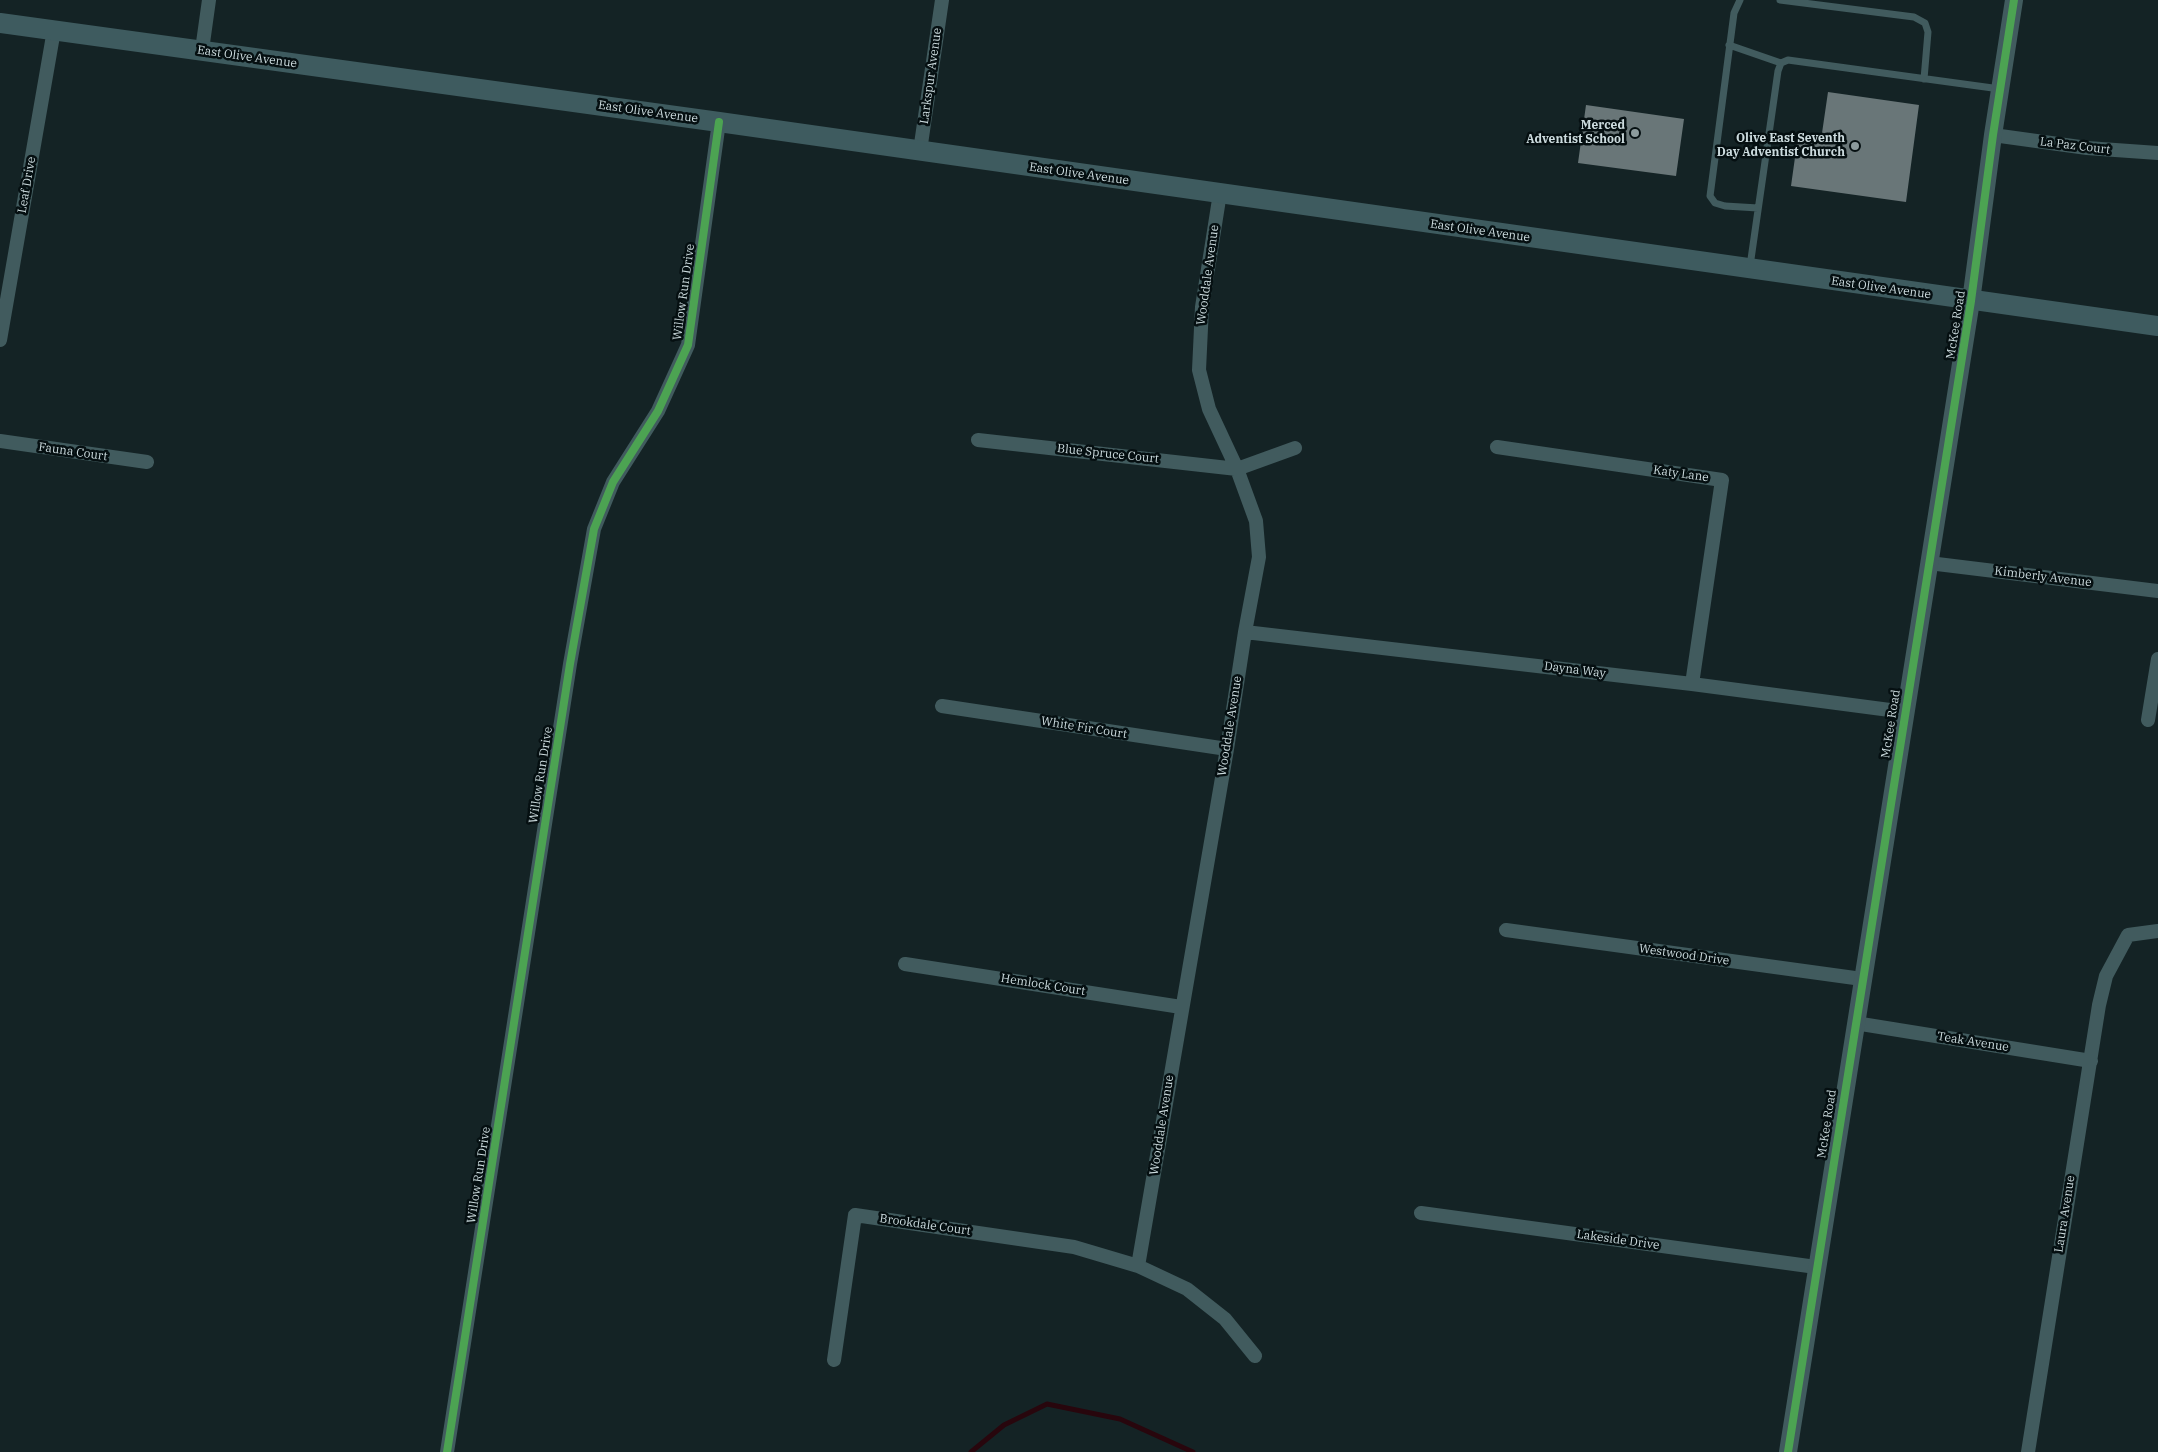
<!DOCTYPE html>
<style>
body{margin:0}
canvas{display:block;background:#142325}
</style>
<canvas width="2158" height="1452"></canvas>
<script>
const c = document.querySelector('canvas').getContext('2d');
c.lineJoin = 'round';
function toPath(rows) {
  const path = new Path2D();
  for (const r of rows) {
    path.moveTo(r[0], r[1]);
    for (let i = 2; i < r.length; i += 2) path.lineTo(r[i], r[i + 1]);
  }
  return path;
}
function trace(path, color, width, dash) {
  c.strokeStyle = color;
  c.lineWidth = width;
  c.lineCap = dash ? 'butt' : 'round';
  c.setLineDash(dash || []);
  c.stroke(path);
}
function fill(path, color) {
  c.fillStyle = color;
  c.fill(path, 'evenodd');
}
function write(font, color, halo, rows, align = 'center') {
  c.font = font + ' "IBM Plex Serif",serif';
  c.lineWidth = 5;
  c.setLineDash([]);
  c.textBaseline = 'middle';
  c.strokeStyle = halo;
  c.fillStyle = color;
  for (const [text, x, y, turn = 0] of rows) {
    c.save();
    c.translate(x, y);
    c.rotate((+turn || 0) * Math.PI / 180);
    c.textAlign = isNaN(turn) ? turn : align;
    if (halo) c.strokeText(text, 0, 0);
    c.fillText(text, 0, 0);
    c.restore();
  }
}
trace(toPath([
 [971,1452,1004,1425,1047,1404,1120,1419,1193,1452]
]), '#28060d', 5);
fill(toPath([
 [1828,92,1919,105,1906,202,1791,186,1798,136,1821,140],
 [1586,105,1684,119,1676,176,1578,163]
]), '#697678');
trace(toPath([
 [1740,0,1734,13,1710,196,1715,203,1725,206,1758,208],
 [1780,0,1914,17,1925,23,1928,32,1924,79],
 [1729,45,1781,63],
 [1750,266,1778,71,1781,63,1788,60,2000,89]
]), '#415b5e', 7);
trace(toPath([
 [202,50,209,0],
 [1993,135,2087,148,2158,153],
 [920,151,942,0],
 [0,340,54,30],
 [978,440,1237,469,1295,448],
 [0,441,147,462],
 [1497,447,1722,480,1692,684],
 [1929,563,2158,591],
 [1245,632,1692,684,1905,712],
 [942,706,1227,749],
 [2148,720,2158,659],
 [1506,930,1862,979],
 [905,964,1181,1007],
 [1855,1023,2091,1061],
 [1421,1213,1816,1267],
 [1138,1266,1227,749,1245,632,1259,557,1256,521,1237,469,1209,409,1199,370,1202,307,1220,193],
 [834,1360,855,1215,1074,1247,1138,1266,1187,1289,1225,1319,1255,1356],
 [447,1452,570,664,594,529,613,482,658,411,688,345,719,122],
 [2028,1452,2099,1005,2106,976,2128,935,2158,931]
]), '#415b5e', 14);
trace(toPath([
 [1788,1452,1971,301,1993,135,2014,0]
]), '#415b5e', 18);
trace(toPath([
 [0,23,719,122,2158,326]
]), '#3e5b5f', 20);
trace(toPath([
 [447,1452,570,664,594,529,613,482,658,411,688,345,719,122],
 [1788,1452,1971,301,1993,135,2014,0]
]), '#4ca352', 8);
for (const [x, y, r, color] of [
 [1635,133,5,"#8c9b9d"],
 [1855,146,5,"#8c9b9d"]
]) {
  const dot = new Path2D();
  dot.arc(x, y, r, 0, 2 * Math.PI);
  c.fillStyle = color;
  c.fill(dot);
  trace(dot, '#050f11', 2);
}
write('12px', '#ccdbde', '#050f11', [
 ["East Olive Avenue",247,57,8],
 ["Larkspur Avenue",931,76,-82],
 ["East Olive Avenue",648,112,8],
 ["La Paz Court",2075,146,7],
 ["East Olive Avenue",1079,174,8],
 ["Leaf Drive",27,185,-80],
 ["East Olive Avenue",1480,231,8],
 ["Wooddale Avenue",1208,275,-82],
 ["East Olive Avenue",1881,288,8],
 ["Willow Run Drive",684,292,-82],
 ["McKee Road",1956,325,-81],
 ["Fauna Court",73,452,8],
 ["Blue Spruce Court",1108,454,6],
 ["Katy Lane",1681,474,8],
 ["Kimberly Avenue",2043,577,7],
 ["Dayna Way",1575,670,7],
 ["McKee Road",1891,724,-81],
 ["Wooddale Avenue",1230,726,-81],
 ["White Fir Court",1084,728,9],
 ["Willow Run Drive",541,775,-81],
 ["Westwood Drive",1684,955,8],
 ["Hemlock Court",1043,985,9],
 ["Teak Avenue",1973,1042,9],
 ["McKee Road",1827,1124,-81],
 ["Wooddale Avenue",1162,1125,-81],
 ["Willow Run Drive",479,1175,-81],
 ["Laura Avenue",2065,1214,-81],
 ["Brookdale Court",925,1225,8],
 ["Lakeside Drive",1618,1240,8]
]);
write('bold 12px', '#ccdbde', '#050f11', [
 ["Merced",1625,126],
 ["Adventist School",1625,140],
 ["Olive East Seventh",1845,139],
 ["Day Adventist Church",1845,153]
], 'right');
</script>
